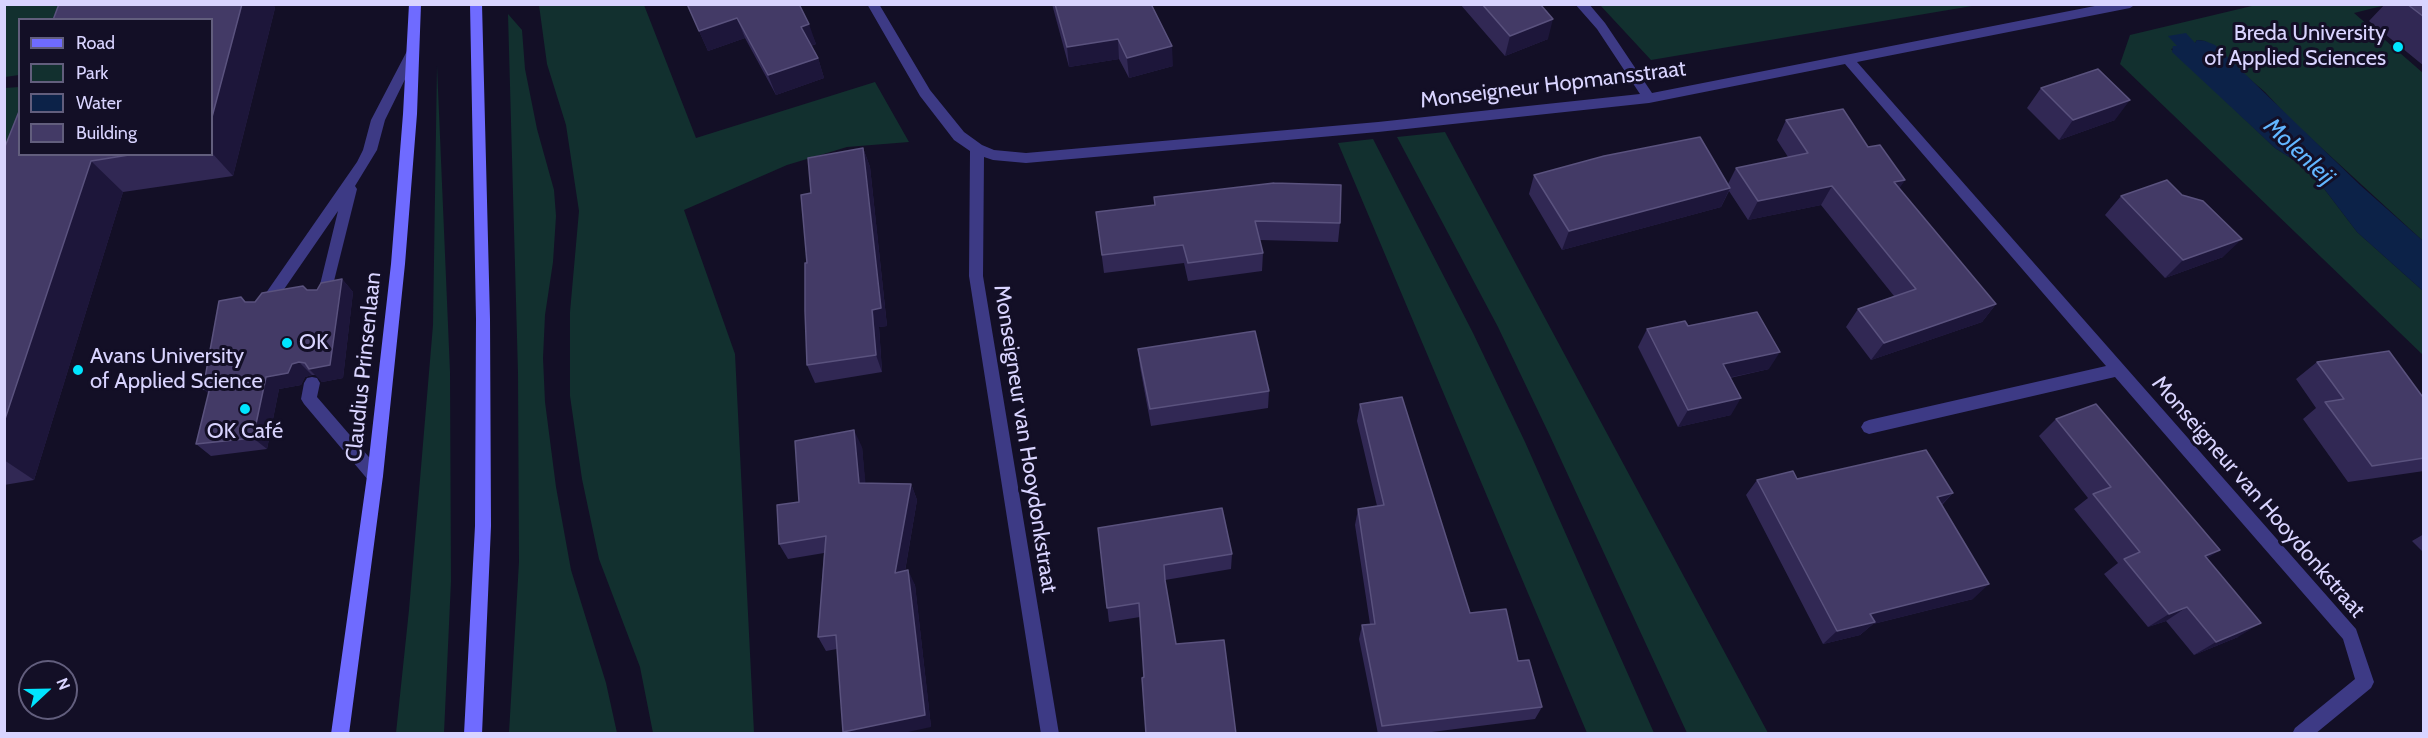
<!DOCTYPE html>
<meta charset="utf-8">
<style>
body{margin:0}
#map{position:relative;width:2428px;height:738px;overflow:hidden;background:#130f26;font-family:Cabin,sans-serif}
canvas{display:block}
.frame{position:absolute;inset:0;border:6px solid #d9d4ff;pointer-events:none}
.legend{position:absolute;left:18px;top:18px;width:195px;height:138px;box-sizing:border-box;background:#130f26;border:2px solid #625e7d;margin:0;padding:8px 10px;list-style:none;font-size:18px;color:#d9d4ff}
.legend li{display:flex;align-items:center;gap:12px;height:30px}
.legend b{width:30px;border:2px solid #625e7d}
.north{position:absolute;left:18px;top:660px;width:60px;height:60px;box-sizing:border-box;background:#130f26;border:2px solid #625e7d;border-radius:50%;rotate:68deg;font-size:16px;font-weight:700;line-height:24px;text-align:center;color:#d9d4ff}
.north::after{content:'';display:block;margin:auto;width:21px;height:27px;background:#00e5ff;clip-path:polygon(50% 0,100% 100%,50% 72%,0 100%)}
</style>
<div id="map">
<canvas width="2428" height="738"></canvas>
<div class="frame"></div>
<ul class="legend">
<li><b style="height:8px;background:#6f6bff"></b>Road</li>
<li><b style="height:16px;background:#12302f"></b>Park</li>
<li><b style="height:16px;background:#0c2248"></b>Water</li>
<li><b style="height:16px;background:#433a66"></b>Building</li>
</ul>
<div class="north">N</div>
</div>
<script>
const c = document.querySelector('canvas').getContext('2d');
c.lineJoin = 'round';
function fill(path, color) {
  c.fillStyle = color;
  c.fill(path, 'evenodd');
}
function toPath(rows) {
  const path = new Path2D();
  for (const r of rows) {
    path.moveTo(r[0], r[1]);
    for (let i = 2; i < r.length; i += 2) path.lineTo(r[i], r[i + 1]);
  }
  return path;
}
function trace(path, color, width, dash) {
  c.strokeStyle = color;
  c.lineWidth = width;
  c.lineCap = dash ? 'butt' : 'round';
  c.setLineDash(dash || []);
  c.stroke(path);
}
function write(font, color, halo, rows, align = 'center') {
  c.font = font + ' Cabin,sans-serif';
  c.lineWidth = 6;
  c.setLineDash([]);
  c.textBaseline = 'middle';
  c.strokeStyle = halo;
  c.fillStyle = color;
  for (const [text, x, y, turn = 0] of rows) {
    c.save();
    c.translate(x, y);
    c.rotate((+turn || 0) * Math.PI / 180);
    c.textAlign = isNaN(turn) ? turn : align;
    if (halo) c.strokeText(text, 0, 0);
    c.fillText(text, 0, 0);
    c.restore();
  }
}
fill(toPath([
 [4,5,92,5,86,19,20,20,19,75,5,77],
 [539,5,644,5,696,138,875,82,909,142,847,147,787,165,684,210,735,354,754,733,653,733,640,667,599,559,582,479,570,396,570,312,579,211,566,125,547,64],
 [1600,5,1978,5,1651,60],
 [2256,5,2386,5,2354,13,2423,73,2423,241,2290,119,2265,92,2205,41,2197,40,2195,43,2171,49,2275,148,2297,162,2316,178,2357,232,2423,291,2423,355,2120,64,2130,35],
 [508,14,522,30,525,69,537,129,554,190,556,216,553,262,545,315,543,358,545,402,556,487,571,570,606,683,617,733,509,733,519,562,518,373],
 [437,66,450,372,451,581,444,733,396,733,409,610,433,325],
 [19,87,19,149,5,141,5,88],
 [1445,132,1768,733,1687,733,1550,436,1498,327,1397,137],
 [1373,139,1473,333,1525,442,1654,733,1587,733,1338,143]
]), '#12302f');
fill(toPath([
 [2186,33,2195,43,2197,40,2205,41,2215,45,2360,185,2423,241,2423,291,2357,232,2316,178,2297,162,2275,148,2172,52,2173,46,2177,46,2168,36]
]), '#0c2248');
fill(toPath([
 [413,46,419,51,385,120,377,150,355,186,357,189,329,301,319,301,317,297,338,211,269,311,259,311,257,307,259,303,357,162,363,150,371,120,407,51,413,46],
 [312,377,317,378,320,383,317,397,381,471,383,476,381,481,375,483,369,481,304,404,301,399,304,383,307,378,312,377]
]), '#3d3a85');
fill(toPath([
 [867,4,879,4,930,90,964,132,982,145,994,150,1026,153,1378,122,1640,94,1597,29,1575,4,1589,4,1605,23,1652,93,2105,4,2136,4,2130,8,1857,62,2356,629,2374,682,2371,688,2315,734,2292,734,2295,728,2355,679,2343,639,2115,377,1869,434,1864,432,1861,427,1864,422,1869,420,2106,366,1845,64,1649,103,1378,132,1026,163,993,160,984,157,983,276,1059,734,1041,734,969,276,970,151,954,140,920,96,867,4]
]), '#3d3a85');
fill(toPath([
 [409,4,421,4,417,114,405,264,383,476,349,734,331,734,367,476,391,264,403,114,409,4],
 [470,4,482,4,490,319,491,526,482,734,464,734,475,526,476,319,470,4]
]), '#6f6bff');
fill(toPath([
 [59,4,273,4,275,8,233,176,123,192,34,480,4,485,4,149,20,154,212,154,212,20],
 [687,4,799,4,816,44,811,46,818,58,824,78,776,95,745,38,708,51],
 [1052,4,1151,4,1173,66,1129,78,1119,59,1069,67],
 [1460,4,1540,4,1548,39,1505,56],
 [2385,4,2424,4,2424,66,2369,21],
 [2041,88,2115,120,2059,140,2027,108],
 [1786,120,1868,147,1905,180,1899,188,1996,304,1982,322,1871,360,1846,327,1858,309,1894,296,1821,205,1748,220,1729,191,1721,207,1562,250,1529,194,1534,175,1728,184,1736,168,1788,157,1777,140],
 [863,148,870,167,887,326,879,327,882,372,815,383,807,365,807,263,811,193],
 [2121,196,2223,257,2165,278,2105,215],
 [1096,212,1340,223,1338,242,1260,240,1263,253,1262,271,1188,281,1184,263,1104,273],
 [342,279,353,292,343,378,322,382,316,375,312,375,305,377,301,385,279,389,267,449,211,456,196,444,241,297,246,302,255,302,307,290,317,290],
 [1688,326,1769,369,1730,378,1731,415,1678,427,1638,347,1647,329],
 [1138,349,1269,391,1268,408,1151,426,1140,367],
 [2317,362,2422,396,2424,396,2424,471,2348,482,2303,419,2316,408,2296,379],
 [1360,404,1470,613,1518,661,1542,707,1535,719,1416,734,1378,734,1359,639,1362,625,1370,624,1355,525,1358,509,1377,506,1357,421],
 [2056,419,2207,559,2238,637,2194,655,2166,621,2148,627,2104,574,2118,563,2074,509,2088,498,2039,436],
 [862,447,865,483,911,484,917,500,905,571,915,585,931,727,837,649,826,651,818,637,824,553,788,559,779,544,799,502],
 [1797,479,1953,493,1942,505,1973,599,1873,624,1860,635,1823,644,1746,495,1757,480],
 [1098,528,1232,554,1231,569,1165,580,1144,677,1140,617,1109,622],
 [2424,534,2424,553,2412,541]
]), '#312854');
fill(toPath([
 [242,4,273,4,275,8,233,176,212,153,212,117],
 [737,18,745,38,708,51,699,31],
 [1553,19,1548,39,1505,56,1510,36],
 [809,24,816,44,807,47,801,27],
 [1118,39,1119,59,1069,67,1067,47],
 [1172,46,1173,66,1129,78,1127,58],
 [818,58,824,78,776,95,768,75],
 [2130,100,2115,120,2059,140,2073,120],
 [863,148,870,167,887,326,879,327,882,372,876,355],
 [91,161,123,192,34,480,4,460,4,422],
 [1905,180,1892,199,1894,182],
 [1832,186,1821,205,1748,220,1758,201],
 [1730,188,1721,207,1562,250,1569,231],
 [2242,239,2223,257,2165,278,2183,260],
 [342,279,353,292,343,378,322,382,309,369],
 [1996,304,1982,322,1871,360,1884,343],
 [1780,352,1769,369,1713,381,1723,364],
 [299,362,312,375,305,377,301,385,279,389,267,449,253,438,266,377,292,364],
 [210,387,217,401,203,389],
 [1741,398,1731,415,1678,427,1688,410],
 [854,430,862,447,867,498,859,483],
 [911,484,917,500,902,588,895,573],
 [1953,493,1937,509,1937,497],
 [2220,550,2198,565,2205,556],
 [908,570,915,585,931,727,899,734,845,734,843,732],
 [1989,584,1973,599,1873,624,1860,635,1823,644,1837,631,1870,614],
 [2187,607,2166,621,2148,627,2169,614],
 [2261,623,2238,637,2194,655,2216,642]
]), '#1d163a');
const building = toPath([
 [59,4,242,4,212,117,212,20,53,20,59,4],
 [687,4,799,4,809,24,801,27,818,58,768,75,737,18,699,31,687,4],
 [1055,4,1151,4,1172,46,1127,58,1118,39,1067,47,1055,4],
 [1482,4,1540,4,1553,19,1510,36,1482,4],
 [2407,4,2424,4,2424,17,2407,4],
 [2098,69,2130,100,2073,120,2041,88,2098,69],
 [20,109,20,154,135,154,91,161,4,422,4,149,20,109],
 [1843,109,1868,147,1880,145,1905,180,1894,182,1996,304,1884,343,1858,309,1916,289,1832,186,1758,201,1736,168,1808,153,1786,120,1843,109],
 [1700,137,1730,188,1569,231,1534,175,1604,156,1700,137],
 [863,148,881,308,872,310,876,355,807,365,805,311,805,263,807,263,801,195,811,193,808,158,863,148],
 [2167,180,2182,195,2203,201,2242,239,2183,260,2121,196,2167,180],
 [1274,183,1341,185,1340,223,1255,221,1263,253,1188,263,1183,245,1102,255,1096,212,1155,205,1154,197,1274,183],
 [342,279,330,365,309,369,305,363,299,362,292,364,288,373,266,377,253,438,196,444,210,387,203,389,219,301,241,297,245,302,255,302,262,293,303,286,307,290,317,290,321,283,342,279],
 [1757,312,1780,352,1723,364,1741,398,1688,410,1647,329,1685,321,1688,326,1757,312],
 [1255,331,1269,391,1150,409,1138,349,1255,331],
 [2389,351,2422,396,2424,396,2424,458,2372,466,2325,402,2344,399,2317,362,2389,351],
 [1402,397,1470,613,1506,609,1518,661,1529,660,1542,707,1382,726,1362,625,1375,624,1358,509,1384,505,1360,404,1402,397],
 [2096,404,2220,550,2205,556,2261,623,2216,642,2187,607,2169,614,2124,559,2140,552,2093,494,2111,487,2056,419,2096,404],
 [854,430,859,483,911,484,895,573,908,570,925,715,843,732,836,635,818,637,826,536,779,544,777,505,799,502,795,441,854,430],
 [1926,450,1953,493,1937,497,1989,584,1870,614,1875,622,1837,631,1757,480,1793,471,1797,479,1926,450],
 [1222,508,1232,554,1164,565,1165,580,1176,644,1224,640,1236,734,1146,734,1142,678,1144,677,1139,603,1107,608,1098,528,1222,508]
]);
fill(building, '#433a66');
trace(building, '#5a527e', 1.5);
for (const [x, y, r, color] of [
 [2398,47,6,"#00e5ff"],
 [287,343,6,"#00e5ff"],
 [78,370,6,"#00e5ff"],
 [245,409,6,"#00e5ff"]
]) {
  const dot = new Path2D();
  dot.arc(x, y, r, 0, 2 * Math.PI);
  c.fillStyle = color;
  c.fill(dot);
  trace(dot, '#130f26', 2);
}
write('22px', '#d9d4ff', '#130f26', [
 ["Breda University",2386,34,"right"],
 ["of Applied Sciences",2386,59,"right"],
 ["OK",299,343],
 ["Avans University",90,357],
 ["of Applied Science",90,382],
 ["OK Café",245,432,"center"]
], 'left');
write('22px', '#d9d4ff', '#130f26', [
 ["Monseigneur Hopmansstraat",1553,85,-7],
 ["Claudius Prinsenlaan",364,367,-84],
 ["Monseigneur van Hooydonkstraat",1025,439,81],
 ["Monseigneur van Hooydonkstraat",2258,497,49]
]);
write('italic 24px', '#62b6ff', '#130f26', [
 ["Molenleij",2299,152,43]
]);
</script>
